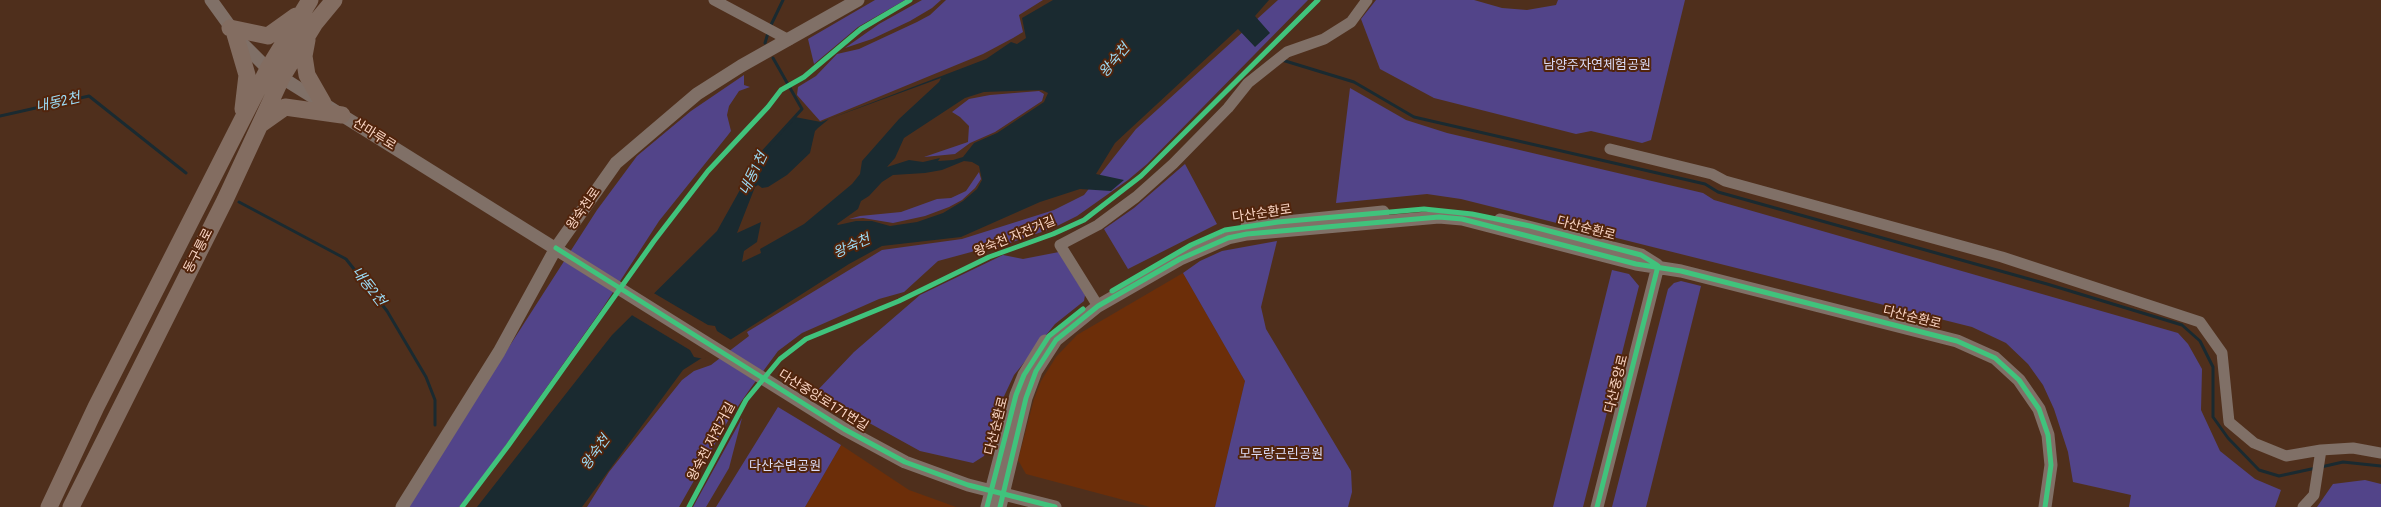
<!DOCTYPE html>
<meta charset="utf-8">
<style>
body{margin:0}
canvas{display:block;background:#4f2f1c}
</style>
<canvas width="2381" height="507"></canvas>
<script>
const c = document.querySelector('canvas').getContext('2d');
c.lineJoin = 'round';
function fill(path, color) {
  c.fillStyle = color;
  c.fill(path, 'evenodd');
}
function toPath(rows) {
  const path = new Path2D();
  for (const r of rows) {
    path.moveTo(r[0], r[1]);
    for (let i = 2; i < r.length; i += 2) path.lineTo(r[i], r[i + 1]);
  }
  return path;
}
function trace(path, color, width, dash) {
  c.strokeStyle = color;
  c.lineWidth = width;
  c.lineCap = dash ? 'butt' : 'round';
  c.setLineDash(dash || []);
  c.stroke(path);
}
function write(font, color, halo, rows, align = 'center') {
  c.font = font + ' "Roboto Condensed","Noto Sans KR",sans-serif';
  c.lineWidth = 4;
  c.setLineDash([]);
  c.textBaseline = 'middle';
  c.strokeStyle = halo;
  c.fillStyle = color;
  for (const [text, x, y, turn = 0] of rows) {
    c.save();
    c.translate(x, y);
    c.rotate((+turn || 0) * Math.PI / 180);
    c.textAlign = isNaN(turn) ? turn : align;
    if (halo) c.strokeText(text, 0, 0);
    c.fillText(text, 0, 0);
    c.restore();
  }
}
fill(toPath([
 [1183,273,1245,381,1215,507,1150,507,1026,474,1018,460,1034,399,1041,381,1056,357,1077,335],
 [841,445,909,490,956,507,805,507]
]), '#6c2e09');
fill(toPath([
 [875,0,905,0,858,27,814,64,808,39],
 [922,0,941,0,932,8,910,21,872,39,845,48,879,24],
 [946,0,1043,0,1019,15,1023,32,1013,38,983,54,820,121,797,95,798,87,816,76,837,54,859,49,917,22,930,15],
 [1278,0,1308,0,1147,164,1128,180,1077,216,1053,228,1001,246,986,248,938,261,904,292,879,299,802,333,778,351,750,389,729,419,679,507,587,507,609,472,666,400,682,380,694,371,711,365,749,336,747,332,882,250,962,239,1054,210,1084,195,1136,129],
 [1376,0,1474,0,1502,8,1527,10,1556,5,1558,0,1685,0,1651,140,1642,143,1591,131,1576,134,1434,98,1380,69,1361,19],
 [744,75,744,85,750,87,739,91,729,106,727,115,731,131,728,135,659,221,602,309,481,480,459,507,406,507,597,210,637,156,691,111],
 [1350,88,1406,120,1447,133,1703,193,1714,200,2178,333,2188,344,2202,369,2201,410,2220,451,2255,479,2281,490,2275,507,2129,507,2131,495,2073,482,2068,452,2054,409,2043,385,2028,364,2006,343,1972,327,1461,199,1427,194,1336,203],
 [1039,91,1044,94,1042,101,995,132,970,143,955,154,924,157,968,142,969,126,960,117,952,112,969,99,990,95],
 [1185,164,1217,224,1128,269,1104,229,1134,208],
 [979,172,981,179,975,188,962,200,949,207,925,216,893,223,863,218,849,219,860,216,901,212,937,199,951,198,966,191],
 [1277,241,1261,307,1266,329,1351,471,1352,492,1348,507,1215,507,1245,381,1183,273,1200,261,1222,251],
 [1059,252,1085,295,1084,301,1055,324,1014,375,998,409,984,456,973,463,920,451,815,393,854,352,920,295,1003,255,1023,259],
 [1612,270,1629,274,1639,286,1583,507,1553,507],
 [1681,281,1701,286,1646,507,1612,507,1668,289,1674,283],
 [778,407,841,445,805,507,716,507],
 [742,418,729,468,706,507,693,507],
 [2365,480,2381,484,2381,507,2317,507,2333,484]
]), '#524489');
fill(toPath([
 [1053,0,1269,0,1255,16,1270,33,1255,47,1238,29,1115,143,1096,174,1124,180,1111,191,1080,189,1040,202,961,237,882,246,849,264,683,370,582,507,477,507,612,335,717,231,760,154,795,117,821,122,986,59,1011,42,1017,44,1026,38,1022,18],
 [941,78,939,82,899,119,862,161,860,174,852,184,804,224,760,249,761,253,742,262,744,251,757,242,761,222,737,233,755,187,758,185,762,188,768,187,787,175,810,153,815,131,818,128,829,119],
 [1042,90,1048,93,1044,102,997,133,974,143,963,157,953,160,938,161,940,158,923,162,909,160,887,167,895,158,904,138,965,98,984,92],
 [964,161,972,162,979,166,982,180,977,189,963,201,943,213,917,222,890,226,872,221,856,221,838,225,837,224,858,209,861,201,869,196,882,182,893,175,925,173,942,170]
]), '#1a2a30');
fill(toPath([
 [652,292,708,325,715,326,717,331,733,341,704,359,694,357,690,350,630,314]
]), '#4f2f1c');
trace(toPath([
 [770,27,783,0],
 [765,43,768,33],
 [1282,60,1354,82,1414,117,1705,184,1718,192,2047,284,2182,325,2200,341,2213,367,2213,417,2228,438,2259,470,2279,476,2316,468],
 [0,116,89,96,186,173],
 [759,156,802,109,773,58],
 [239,202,346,259,387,311,426,377,435,400,435,425],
 [2321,467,2343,462,2381,466]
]), '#1a2a30', 3);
trace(toPath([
 [714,0,789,40],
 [1610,149,1712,174,1725,181,2002,257,2200,322,2222,353,2229,422,2254,443,2286,456,2321,450,2353,448,2381,453],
 [1098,306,1060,245,1098,225,1136,197,1173,164,1228,108,1248,83,1287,52,1324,39,1351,22,1367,0],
 [2303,507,2314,495,2321,450]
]), '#807067', 11);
trace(toPath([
 [211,0,242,43,268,69,844,429,905,462,968,485,1055,507],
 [1500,220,1641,255,1657,265],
 [1247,226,1383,212],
 [402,507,499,352,556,248,616,163,697,94,741,66,858,0],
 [987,507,1016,395,1024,375,1045,341],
 [1000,507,1026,398,1036,371,1056,340,1098,306,1180,259,1228,238,1247,234,1439,217,1462,219,1636,264,1681,271,1827,308,1957,341,1995,358,2019,380,2039,409,2048,435,2051,465,2045,507],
 [1597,507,1658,266]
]), '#807067', 13);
trace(toPath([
 [230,28,268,36,296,16],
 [235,34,247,75,243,109],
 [307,40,304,56,307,75,323,103],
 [261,124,285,107,342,115],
 [49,507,96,407,268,69,310,0],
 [71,507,225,200,282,77,315,23,334,0]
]), '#836d61', 17);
trace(toPath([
 [556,248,844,429,905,462,968,485,1055,507],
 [1112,291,1191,245,1225,230,1278,222,1424,209,1472,214,1530,226,1641,255,1657,265],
 [462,507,508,446,654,241,708,171,768,107,781,90,804,77,861,29,910,0],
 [689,507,746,400,780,359,806,339,899,301,989,257,1053,234,1084,220,1141,176,1318,0],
 [987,507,1016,395,1024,375,1049,336,1083,309],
 [1000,507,1026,398,1036,371,1056,340,1098,306,1180,259,1228,238,1247,234,1439,217,1462,219,1636,264,1681,271,1827,308,1957,341,1995,358,2019,380,2039,409,2048,435,2051,465,2045,507],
 [1597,507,1658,266]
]), '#40c37c', 5);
write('13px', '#dcdcf7', '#51240c', [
 ["남양주자연체험공원",1597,66],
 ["모두랑근린공원",1281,455],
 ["다산수변공원",785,467]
]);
write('13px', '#fbd6c5', '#51240c', [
 ["산마루로",374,135,32],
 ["왕숙천로",584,209,-55],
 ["다산순환로",1262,214,-8],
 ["다산순환로",1586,229,15],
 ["왕숙천 자전거길",1015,237,-22],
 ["동구릉로",199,251,-63],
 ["다산순환로",1912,318,14],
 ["다산중앙로",1617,384,-76],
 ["다산중앙로171번길",823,401,32],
 ["다산순환로",997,426,-76],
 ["왕숙천 자전거길",712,442,-62]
]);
write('italic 14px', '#9cdcf6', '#51240c', [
 ["왕숙천",1115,61,-50],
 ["내동2천",58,103,-13],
 ["내동1천",754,174,-64],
 ["왕숙천",852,247,-24],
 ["내동2천",368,287,52],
 ["왕숙천",596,453,-54]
]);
</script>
